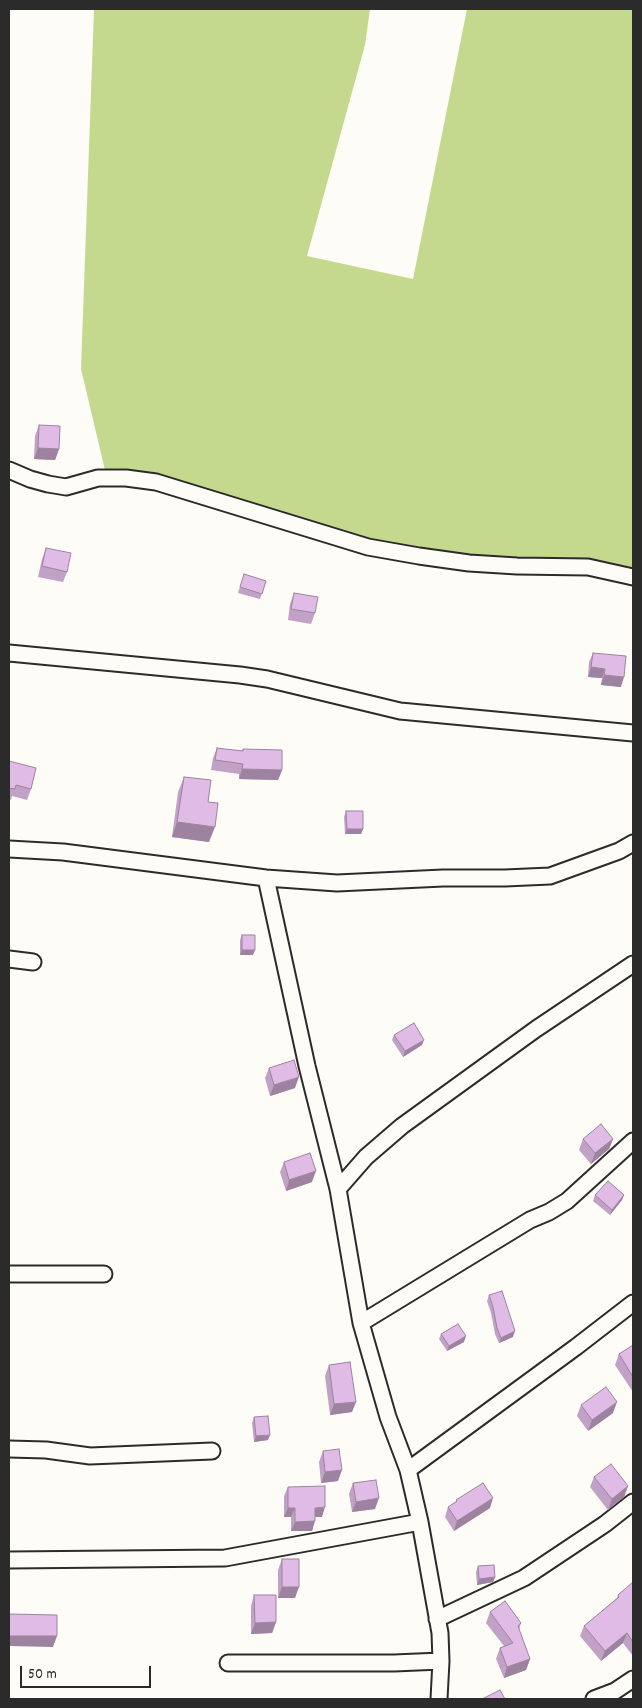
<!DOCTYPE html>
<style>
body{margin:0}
#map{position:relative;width:642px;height:1708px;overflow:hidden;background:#fdfcf7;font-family:Dekko,sans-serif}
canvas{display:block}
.frame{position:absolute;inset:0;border:10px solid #2b2b2b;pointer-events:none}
.scale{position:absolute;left:20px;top:1666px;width:131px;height:22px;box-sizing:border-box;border:2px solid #2b2b2b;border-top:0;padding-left:6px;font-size:15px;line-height:18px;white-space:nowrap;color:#2b2b2b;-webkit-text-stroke:4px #fdfcf7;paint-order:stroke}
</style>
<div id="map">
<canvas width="642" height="1708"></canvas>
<div class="frame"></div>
<div class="scale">50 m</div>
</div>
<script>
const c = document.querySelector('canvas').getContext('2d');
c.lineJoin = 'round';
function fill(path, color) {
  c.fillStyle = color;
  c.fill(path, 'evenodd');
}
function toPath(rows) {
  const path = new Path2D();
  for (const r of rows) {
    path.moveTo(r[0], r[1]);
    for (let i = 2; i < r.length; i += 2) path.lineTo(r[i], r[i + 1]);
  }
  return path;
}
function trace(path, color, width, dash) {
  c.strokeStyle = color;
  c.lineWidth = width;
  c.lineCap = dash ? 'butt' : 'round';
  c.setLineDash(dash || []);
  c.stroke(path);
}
fill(toPath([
 [94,9,370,9,365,45,307,256,413,279,467,9,633,9,633,582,565,570,340,545,141,483,109,487,81,369]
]), '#c5d98e');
const minor = toPath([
 [9,470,30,479,48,484,66,487,98,478,126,478,156,482,368,547,419,556,469,563,517,566,588,567,633,577],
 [9,653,240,675,267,679,400,711,633,733],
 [9,849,63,852,266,878,337,883,443,878,505,878,550,876,619,851,633,843],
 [266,878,307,1066,338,1189,361,1323,388,1417,408,1470,420,1522,440,1633,441,1661,439,1699],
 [9,959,33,962],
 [338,1189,366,1157,402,1126,536,1029,633,964],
 [9,1274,104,1274],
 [361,1323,530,1220,549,1212,567,1201,633,1141],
 [9,1449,46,1450,90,1456,212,1451],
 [408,1470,576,1347,633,1303],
 [9,1560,225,1558,420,1522],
 [437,1619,524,1578,605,1524,633,1502],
 [228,1663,394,1663,441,1661],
 [594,1699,615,1691,633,1679]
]);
trace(minor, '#2b2b2b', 19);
trace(minor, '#fdfcf7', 15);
fill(toPath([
 [39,425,59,449,55,460,34,459,35,436],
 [46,548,67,572,63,582,38,577,42,559],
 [244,574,266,581,260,599,238,593],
 [294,593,315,613,311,624,288,620,290,604],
 [593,653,621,687,601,685,602,678,588,677,589,662],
 [217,748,242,751,243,749,282,770,278,780,239,779,239,774,211,770,213,758],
 [9,761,31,789,27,800,12,796,11,800,9,799],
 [184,777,208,802,209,842,172,837,178,792],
 [346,811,363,829,361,834,345,834,344,817],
 [242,935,253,955,240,955,240,940],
 [394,1035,422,1045,403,1057,392,1040],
 [269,1068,295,1088,270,1096,265,1078],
 [583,1139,613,1139,609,1149,591,1164,579,1150],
 [284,1162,312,1182,286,1191,280,1172],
 [595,1195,624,1195,622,1200,610,1215,593,1201],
 [489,1295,513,1337,499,1343,495,1334,491,1313,487,1301],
 [441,1334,464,1342,447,1351,439,1339],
 [633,1345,633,1392,615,1365,619,1354],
 [329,1365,352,1412,330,1415,325,1376],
 [581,1405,613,1413,588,1431,577,1416],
 [254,1417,268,1440,254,1442,252,1423],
 [323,1451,338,1481,321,1483,319,1462],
 [594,1477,628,1486,624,1497,608,1510,590,1487],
 [353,1483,375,1509,352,1512,349,1494],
 [288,1487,322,1517,315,1517,312,1531,291,1531,291,1517,284,1517,284,1496],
 [456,1500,490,1508,454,1531,445,1517,448,1507,456,1502],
 [282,1559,295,1598,278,1598,278,1570],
 [478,1566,495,1577,493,1582,477,1585,476,1572],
 [633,1582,633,1656,623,1643,601,1661,580,1636,584,1626,617,1598,618,1595],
 [254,1595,276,1622,272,1633,251,1634,251,1606],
 [490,1612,521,1623,519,1630,530,1659,526,1670,504,1678,496,1659,500,1648,504,1646,486,1623]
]), '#c1a1c5');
fill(toPath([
 [38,448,59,449,55,460,34,459],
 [591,667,605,669,602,678,588,677],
 [604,675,624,677,621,687,601,685],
 [242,769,282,770,278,780,239,779],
 [177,822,215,827,209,842,172,837],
 [347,829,363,829,361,834,345,834],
 [242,950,255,950,253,955,240,955],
 [424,1040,422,1045,403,1057,405,1051],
 [299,1077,295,1088,270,1096,274,1085],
 [613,1139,609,1149,591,1164,595,1153],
 [316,1171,312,1182,286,1191,289,1180],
 [624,1195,622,1200,610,1215,612,1210],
 [515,1331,513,1337,499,1343,501,1338],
 [466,1336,464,1342,447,1351,449,1346],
 [356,1402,352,1412,330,1415,334,1404],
 [617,1402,613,1413,588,1431,592,1420],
 [270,1435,268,1440,254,1442,256,1436],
 [342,1470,338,1481,321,1483,325,1472],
 [628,1486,624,1497,608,1510,612,1499],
 [379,1498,375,1509,352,1512,356,1502],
 [493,1498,490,1508,454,1531,457,1521],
 [325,1507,322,1517,312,1517,315,1508],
 [288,1508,295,1508,291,1517,284,1517],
 [315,1521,312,1531,291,1531,295,1522],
 [495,1577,493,1582,477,1585,479,1579],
 [282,1587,299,1587,295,1598,278,1598],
 [276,1622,272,1633,251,1634,255,1623],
 [627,1633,623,1643,601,1661,605,1651],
 [9,1636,57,1636,53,1647,9,1646],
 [530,1659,526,1670,504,1678,507,1667]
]), '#9d83a0');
const building = toPath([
 [39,425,60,426,59,449,38,448,39,425],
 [46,548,71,553,67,572,42,566,46,548],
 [244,574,266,581,262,594,240,587,244,574],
 [294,593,318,597,315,613,291,609,294,593],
 [593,653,626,656,624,677,604,675,605,669,591,667,593,653],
 [217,748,243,751,243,749,282,750,282,770,242,769,243,764,215,760,217,748],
 [9,761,36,768,31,789,16,785,15,789,9,788,9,761],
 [184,777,211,780,208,802,218,803,215,827,177,822,184,777],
 [346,811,363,811,363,829,347,829,346,811],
 [242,935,255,935,255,950,242,950,242,935],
 [414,1023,424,1040,405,1051,394,1035,414,1023],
 [294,1060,299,1077,274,1085,269,1068,294,1060],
 [601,1124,613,1139,595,1153,583,1139,601,1124],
 [310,1153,316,1171,289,1180,284,1162,310,1153],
 [608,1181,624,1195,612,1210,595,1195,608,1181],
 [502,1291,515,1331,501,1338,497,1328,493,1307,489,1295,502,1291],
 [458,1324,466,1336,449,1346,441,1334,458,1324],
 [633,1345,633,1377,619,1354,633,1345],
 [350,1362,356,1402,334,1404,329,1365,350,1362],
 [606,1387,617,1402,592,1420,581,1405,606,1387],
 [268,1416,270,1435,256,1436,254,1417,268,1416],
 [339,1449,342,1470,325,1472,323,1451,339,1449],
 [611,1464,628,1486,612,1499,594,1477,611,1464],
 [376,1480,379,1498,356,1502,353,1483,376,1480],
 [483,1483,493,1498,457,1521,448,1507,457,1501,456,1500,483,1483],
 [325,1486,325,1507,315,1508,315,1521,295,1522,295,1508,288,1508,288,1487,325,1486],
 [282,1559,299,1559,299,1587,282,1587,282,1559],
 [494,1565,495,1577,479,1579,478,1566,494,1565],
 [633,1582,633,1642,627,1633,605,1651,584,1626,619,1597,618,1595,633,1582],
 [254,1595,276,1595,276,1622,255,1623,254,1595],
 [505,1601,521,1623,518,1626,530,1659,507,1667,500,1648,513,1643,490,1612,505,1601],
 [9,1614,57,1615,57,1636,9,1636,9,1614],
 [500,1690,505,1699,482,1699,500,1690]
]);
fill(building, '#e0bbe5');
trace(building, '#9d83a0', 1);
</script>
